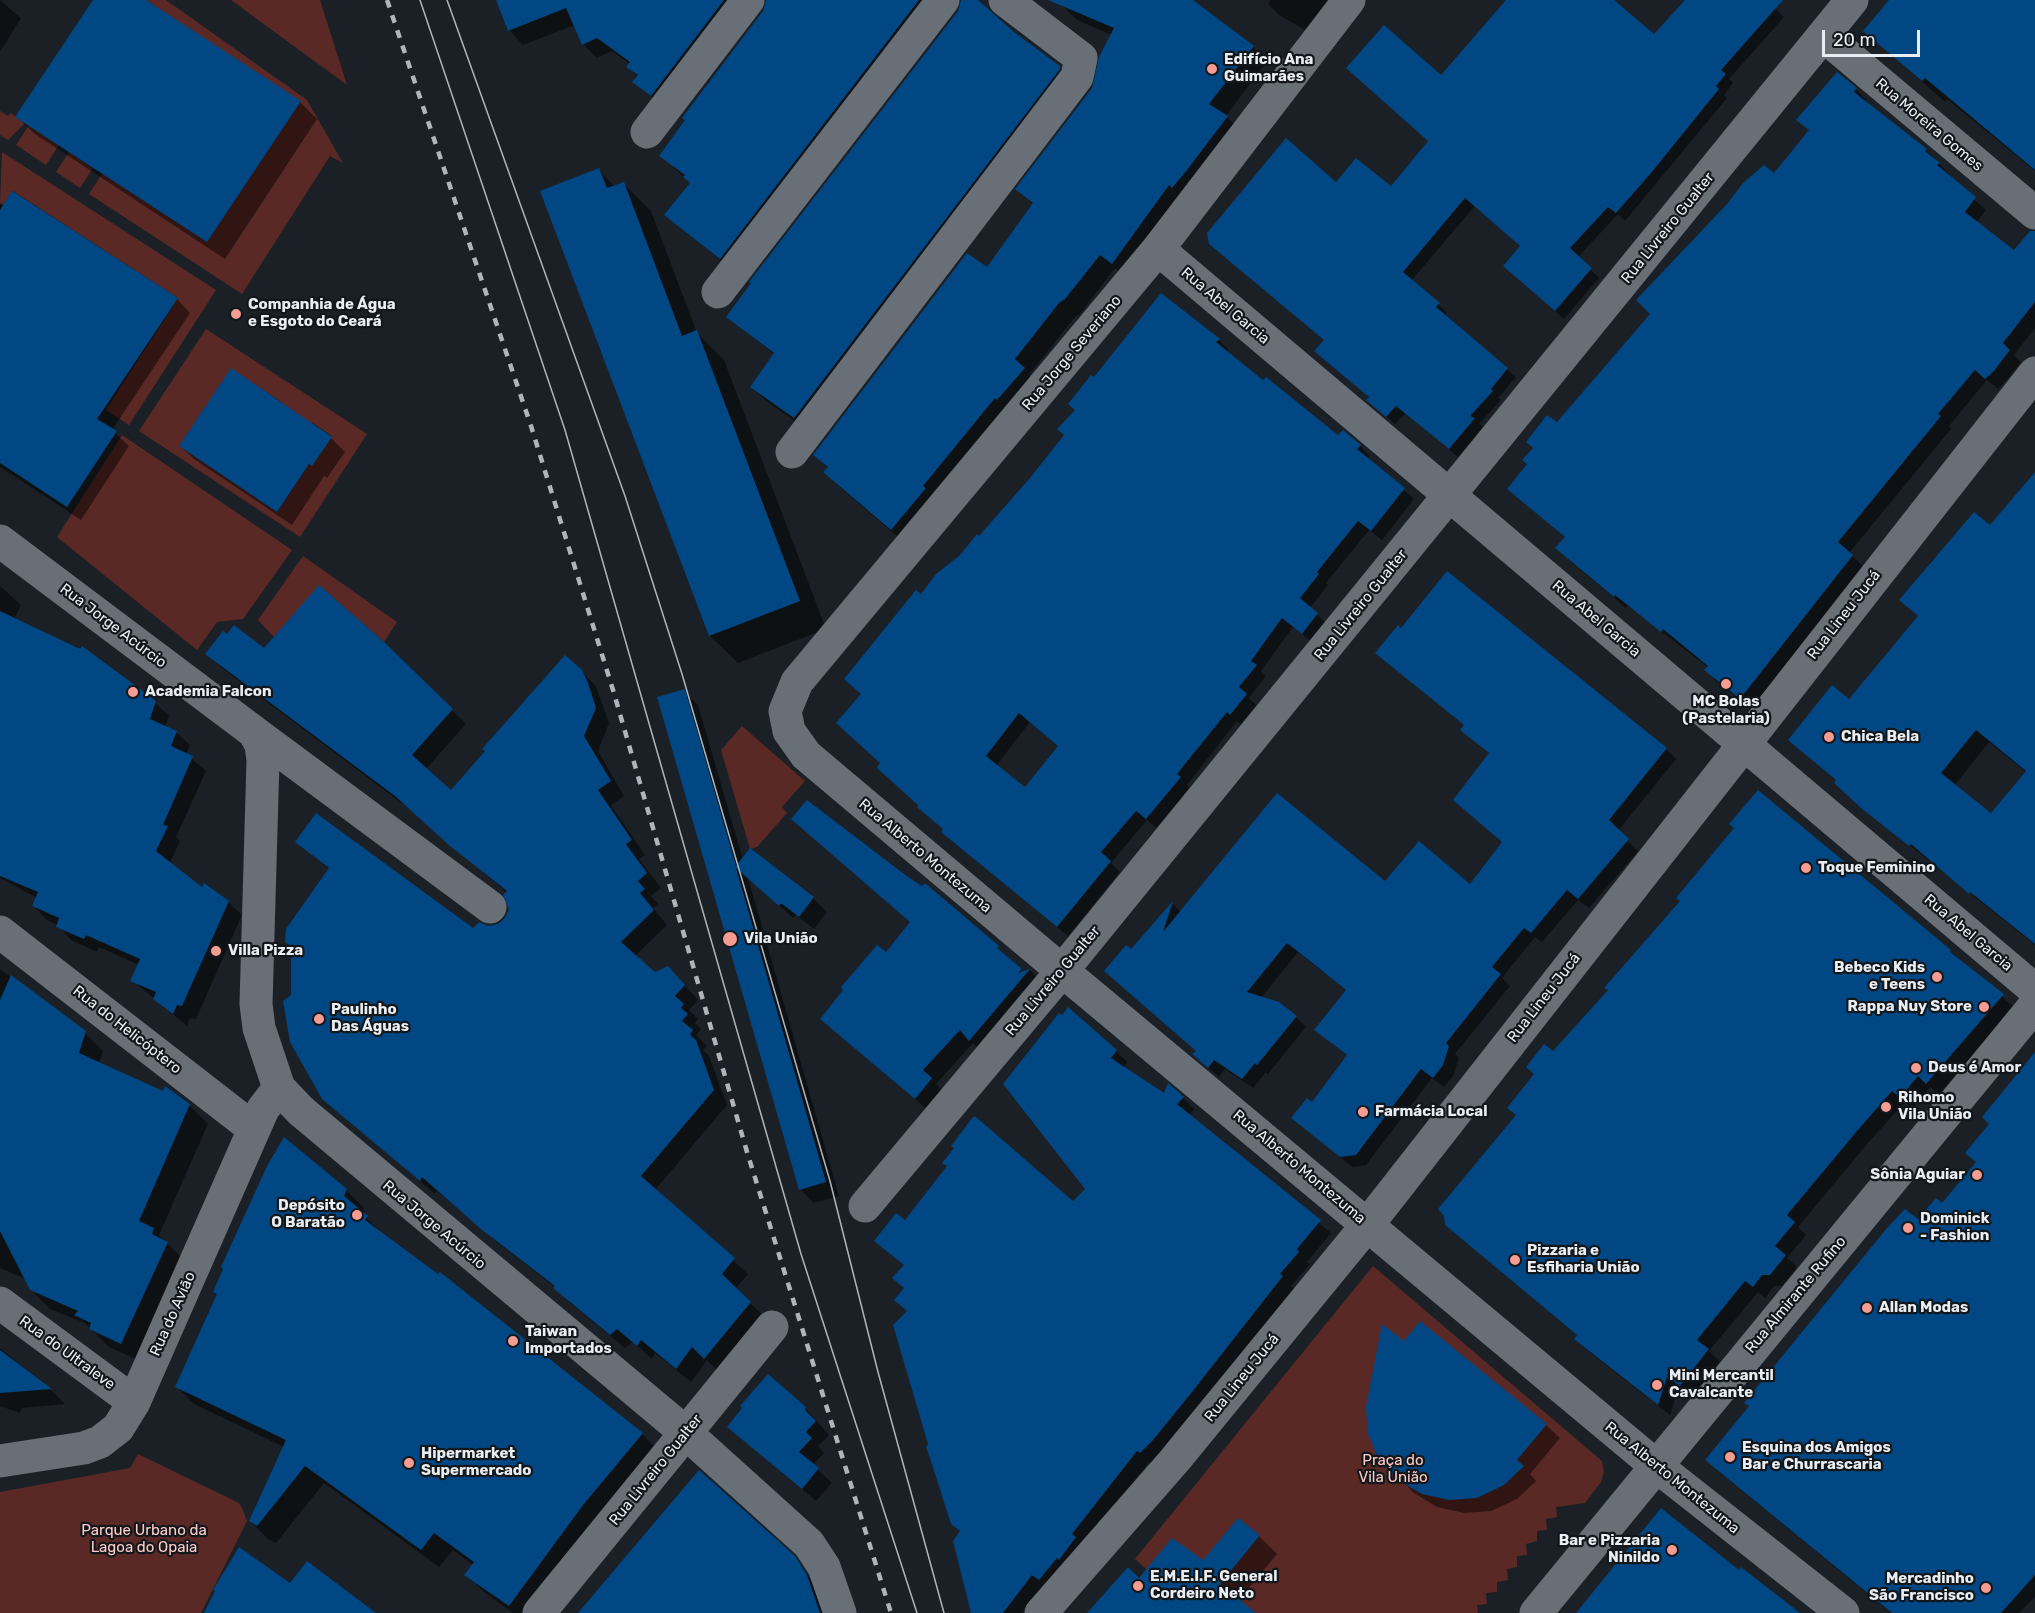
<!DOCTYPE html>
<meta charset="utf-8">
<style>
body{margin:0}
#map{position:relative;width:2035px;height:1613px;overflow:hidden;background:#1b2026;font-family:Rubik,sans-serif}
canvas{display:block}
.scale{position:absolute;left:1822px;top:30px;width:98px;height:27px;box-sizing:border-box;border:3px solid #eaeef2;border-top:0;padding-left:8px;font-size:18px;line-height:21px;white-space:nowrap;color:#eaeef2;-webkit-text-stroke:4px #12171c;paint-order:stroke}
</style>
<div id="map">
<canvas width="2035" height="1613"></canvas>
<div class="scale">20 m</div>
</div>
<script>
const c = document.querySelector('canvas').getContext('2d');
c.lineJoin = 'round';
function fill(path, color) {
  c.fillStyle = color;
  c.fill(path, 'evenodd');
}
function toPath(rows) {
  const path = new Path2D();
  for (const r of rows) {
    path.moveTo(r[0], r[1]);
    for (let i = 2; i < r.length; i += 2) path.lineTo(r[i], r[i + 1]);
  }
  return path;
}
function trace(path, color, width, dash) {
  c.strokeStyle = color;
  c.lineWidth = width;
  c.lineCap = dash ? 'butt' : 'round';
  c.setLineDash(dash || []);
  c.stroke(path);
}
function write(font, color, halo, rows, align = 'center') {
  c.font = font + ' Rubik,sans-serif';
  c.lineWidth = 4.5;
  c.setLineDash([]);
  c.textBaseline = 'middle';
  c.strokeStyle = halo;
  c.fillStyle = color;
  for (const [text, x, y, turn = 0] of rows) {
    c.save();
    c.translate(x, y);
    c.rotate((+turn || 0) * Math.PI / 180);
    c.textAlign = isNaN(turn) ? turn : align;
    if (halo) c.strokeText(text, 0, 0);
    c.fillText(text, 0, 0);
    c.restore();
  }
}
fill(toPath([
 [146,0,166,0,307,100,343,163,330,156,242,294,89,194,129,132,179,22],
 [231,0,320,0,347,85],
 [0,111,8,116,11,113,25,123,8,140,0,135],
 [29,125,59,145,46,165,16,145],
 [2,152,216,290,129,425,106,410,178,298,13,191,3,205,0,203],
 [69,152,93,168,80,188,56,172],
 [206,329,367,434,300,537,139,431],
 [231,369,280,401,309,427,313,423,332,436,312,465,309,464,277,512,179,446],
 [122,435,292,550,243,619,217,622,197,650,57,537],
 [303,556,397,622,384,642,320,586,274,637,258,620],
 [742,726,805,781,782,807,787,813,757,847,750,849,721,750],
 [1373,1266,1602,1461,1604,1472,1601,1482,1585,1503,1556,1507,1557,1517,1546,1519,1547,1530,1537,1531,1537,1541,1526,1544,1527,1555,1517,1556,1517,1567,1507,1569,1508,1580,1497,1582,1497,1592,1486,1593,1487,1604,1477,1605,1478,1613,1196,1613,1135,1559],
 [138,1454,239,1503,243,1510,247,1521,201,1613,0,1613,0,1492,130,1468]
]), '#5a2925');
fill(toPath([
 [0,0,21,18,0,52],
 [95,0,144,0,300,102,317,119,225,259,35,134,17,117],
 [497,0,751,0,666,109,634,82,638,77,628,67,630,64,612,51,597,58,583,44,575,25,523,45,509,30],
 [768,0,946,0,735,272,666,215,691,184,661,155,764,12],
 [963,0,973,0,1073,81,809,431,766,401,752,387,775,355,728,317,959,12],
 [1065,0,1191,0,1253,47,1267,61,1226,116,1242,132,1127,278,1115,268,1080,314,1074,318,1029,375,1038,384,906,544,840,487,825,472,828,468,815,455,987,269,1034,205,1017,189,1094,89,1112,35,1077,20,1062,5],
 [1271,0,1329,0,1307,31,1279,15,1268,4],
 [1508,0,1609,0,1655,36,1686,0,1773,0,1770,3,1784,17,1729,79,1733,83,1724,95,1727,98,1625,221,1618,214,1578,257,1599,278,1564,319,1514,274,1521,247,1475,206,1411,281,1447,312,1444,316,1516,377,1498,398,1501,400,1479,424,1483,427,1458,457,1406,413,1395,424,1377,409,1325,341,1336,184,1391,188,1429,141,1441,77],
 [1891,0,2035,0,2035,171,1947,99,1945,102,1865,31],
 [1856,89,1867,101,1866,103,1926,150,1950,175,1948,177,1986,210,1976,223,2014,252,2035,253,2035,328,2014,355,2021,362,2004,383,1998,389,1987,380,1949,426,1951,429,1849,553,1864,567,1752,710,1717,682,1706,670,1709,668,1627,605,1626,608,1569,560,1557,548,1566,538,1509,489,1557,424,1774,175],
 [599,170,615,187,623,183,651,211,697,333,724,360,826,629,738,663,710,636],
 [0,204,177,299,190,313,112,430,129,446,81,520,0,467],
 [1219,340,1229,350,1226,352,1339,437,1360,446,1370,456,1367,459,1414,499,1382,540,1369,530,1326,583,1328,585,1310,608,1327,624,1313,643,1293,627,1261,671,1266,676,1249,698,1256,705,1241,724,1237,721,1187,785,1190,788,1156,828,1147,820,1111,863,1120,872,1068,936,953,842,943,832,944,830,919,807,882,764,862,694,921,596,979,538,1032,479,1066,435,1094,379],
 [1030,722,1059,747,1025,789,996,766],
 [331,438,345,452,327,478,324,476,292,525,194,459,181,446],
 [2035,472,2035,945,1848,796,1837,781,1790,740,1850,701,1919,617,1901,600,1934,558,1990,527],
 [1989,742,2027,773,1991,815,1955,785],
 [0,586,21,605,14,620,155,703,169,716,165,727,176,732,190,745,186,754,206,771,176,837,180,841,170,863,203,889,228,902,242,915,196,1019,190,1018,187,1026,132,980,139,965,99,947,97,952,71,940,58,925,47,920,34,906,37,898,0,878],
 [383,643,466,724,426,769,451,792,581,671,596,686,609,723,598,751,624,796,611,805,645,855,639,859,661,888,651,896,658,904,653,908,667,925,635,956,655,974,682,982,698,1000,689,1010,698,1019,695,1023,701,1029,696,1035,707,1046,703,1050,709,1056,727,1105,655,1190,748,1274,735,1289,765,1317,719,1372,707,1360,691,1382,655,1353,652,1359,633,1342,625,1348,569,1302,555,1287,499,1244,437,1191,435,1194,323,1098,292,995,330,870,297,842,473,930,499,925,507,919,510,910,507,893,411,810,222,668,207,654],
 [1377,653,1666,749,1676,759,1618,831,1638,851,1589,908,1578,900,1542,942,1535,937,1502,978,1510,986,1455,1054,1459,1058,1453,1076,1444,1087,1432,1078,1366,1165,1352,1167,1293,1118,1312,1105,1348,1057,1316,1030,1347,991,1298,952,1261,998,1296,1017,1306,1027,1268,1074,1266,1072,1253,1088,1225,1069,1219,1077,1194,1055,1198,1052,1131,952,1173,904,1181,912,1385,883,1470,886,1503,843,1490,754,1462,730,1465,726],
 [684,691,698,705,743,860,750,850,813,898,827,912,814,929,796,915,793,918,748,878,839,1196,814,1203,800,1189],
 [793,819,923,888,925,885,1023,973,1030,970,1042,983,983,1053,973,1043,936,1084,944,1092,929,1111,822,1019,886,954,911,923],
 [1950,951,2014,1007,1939,1094,1930,1087,1913,1108,1905,1102,1868,1143,1798,1227,1806,1235,1787,1258,1797,1267,1782,1286,1774,1286,1765,1298,1758,1292,1709,1351,1720,1362,1692,1396,1679,1387,1670,1415,1587,1350,1576,1339,1578,1336,1446,1225,1517,1116,1553,1053],
 [0,969,85,1033,103,1051,99,1064,189,1105,208,1124,159,1235,185,1261,140,1361,109,1347,85,1323,50,1309,31,1290,26,1279,0,1268],
 [1116,1051,1127,1062,1123,1068,1165,1096,1183,1098,1194,1109,1189,1116,1331,1233,1307,1262,1310,1264,1291,1286,1294,1288,1204,1403,1152,1464,1149,1462,1083,1546,1044,1585,1022,1613,973,1613,962,1532,930,1444,908,1312,896,1300,906,1289,905,1266,876,1241,1073,1203,1087,1189,1005,1084],
 [2035,1067,2035,1597,2019,1613,1891,1613,1717,1470,1750,1407,1746,1403,1918,1221,1942,1205,1977,1163],
 [346,1190,364,1208,362,1213,384,1236,438,1276,440,1274,642,1434,660,1452,535,1613,513,1613,484,1592,466,1574,473,1565,453,1550,439,1567,324,1483,276,1543,268,1539,250,1521,284,1447,194,1404,176,1386],
 [1404,1343,1546,1425,1560,1438,1530,1474,1536,1481,1517,1499,1491,1511,1464,1513,1437,1507,1414,1493,1381,1459],
 [0,1348,51,1390,65,1404,22,1408,20,1413,0,1406],
 [805,1408,829,1435,818,1446,824,1453,813,1465,832,1483,816,1501,729,1427],
 [1259,1536,1277,1554,1238,1601,1253,1613,1089,1613,1139,1581,1204,1563],
 [794,1557,817,1587,826,1613,580,1613]
]), '#0007');
fill(toPath([
 [93,0,146,0,301,101,207,242,15,117],
 [496,0,724,0,651,96,632,82,638,75,626,67,630,62,597,38,582,45,566,8,508,31],
 [766,0,919,0,720,259,664,215,690,183,683,177,685,175,659,156,685,120,682,118,763,11],
 [961,0,978,0,1014,32,1060,66,1060,69,794,418,750,387,774,353,726,317,751,283,749,282,958,11],
 [1048,0,1193,0,1254,46,1209,104,1228,116,1187,170,1172,188,1169,185,1112,264,1100,255,1065,299,1059,303,1015,359,1025,368,997,400,995,398,923,486,926,488,891,530,823,472,828,467,813,455,967,253,987,267,1033,203,1015,189,1092,88,1099,57,1114,28],
 [1506,0,1614,0,1654,34,1685,0,1783,0,1721,70,1726,74,1716,86,1719,89,1651,173,1616,213,1608,207,1570,248,1592,268,1555,311,1503,266,1520,246,1465,198,1403,272,1440,303,1436,307,1508,368,1491,389,1493,391,1470,416,1475,418,1449,449,1396,406,1386,417,1366,400,1369,397,1314,351,1324,340,1209,244,1207,233,1286,138,1336,182,1356,158,1391,186,1428,141,1346,68,1384,25,1441,75],
 [1889,0,2035,0,2035,170,1925,78,1922,81,1863,31],
 [1837,72,1857,88,1854,92,1927,149,1925,151,1940,163,1937,165,1976,197,1965,212,2014,250,2030,231,2035,231,2035,302,2003,343,2010,350,1993,372,1985,379,1975,370,1938,414,1941,416,1838,542,1853,555,1740,699,1704,670,1708,666,1663,629,1661,632,1615,595,1614,597,1555,548,1565,537,1507,489,1527,464,1522,460,1533,448,1526,442,1547,415,1557,422,1650,314,1636,300,1727,204,1743,183,1764,165,1774,173,1809,130,1796,120],
 [599,168,607,188,624,182,682,336,697,330,800,601,709,636,540,191],
 [12,191,178,298,97,419,117,431,67,507,0,463,0,210],
 [1161,293,1220,339,1216,342,1263,380,1266,377,1338,435,1343,430,1361,445,1357,449,1405,488,1371,531,1358,521,1317,572,1319,574,1300,598,1318,613,1302,634,1282,618,1251,661,1257,665,1239,687,1247,694,1230,715,1227,712,1177,774,1181,777,1146,819,1136,811,1101,852,1111,861,1057,927,941,832,943,829,917,807,918,805,877,768,880,763,836,723,861,694,844,679,916,590,921,594,936,574,960,555,977,534,979,536,1030,478,1064,435,1057,429,1075,410,1068,404,1091,375,1094,377],
 [1019,713,1058,746,1025,787,986,756],
 [231,368,332,437,312,466,309,464,277,512,179,446],
 [2035,472,2035,944,1970,892,1969,894,1911,844,1909,846,1861,808,1834,783,1836,780,1788,740,1832,685,1849,699,1918,616,1899,600,1974,512,1990,525],
 [1976,730,2026,771,1991,813,1941,773],
 [1447,571,1667,748,1609,820,1629,839,1578,899,1567,890,1531,933,1524,928,1492,967,1501,974,1446,1043,1449,1046,1443,1065,1433,1078,1421,1069,1356,1155,1340,1157,1291,1118,1307,1098,1312,1102,1347,1055,1314,1030,1346,990,1315,965,1287,943,1247,992,1279,1002,1297,1016,1257,1065,1255,1063,1242,1079,1214,1060,1208,1068,1192,1054,1196,1051,1104,971,1126,945,1131,949,1173,901,1163,932,1277,793,1385,881,1419,841,1470,884,1502,842,1453,800,1489,753,1460,730,1464,725,1375,653,1398,625,1401,628],
 [319,585,384,642,453,709,412,755,451,790,485,751,482,749,565,655,582,670,588,683,596,708,584,736,611,781,598,790,632,840,626,844,647,873,638,881,645,889,640,893,654,910,621,942,655,972,668,966,685,985,675,996,684,1004,681,1008,688,1014,682,1021,693,1030,690,1035,696,1040,714,1090,641,1176,735,1258,722,1274,751,1302,704,1359,692,1347,676,1369,641,1340,637,1346,617,1329,610,1335,553,1288,555,1286,482,1230,422,1177,420,1181,322,1099,290,1042,283,1001,291,995,291,947,285,942,286,929,329,868,295,842,316,813,473,928,479,922,488,926,498,924,505,918,509,909,503,895,507,891,450,846,395,796,205,654,223,631,227,634,234,625,264,648],
 [0,611,80,649,82,646,132,683,156,701,150,719,177,731,171,746,193,756,163,825,168,826,156,851,202,887,204,883,229,901,182,1006,177,1005,173,1014,153,999,156,992,130,981,140,959,86,935,84,939,56,927,59,918,32,906,38,892,0,876],
 [685,689,736,866,750,848,814,897,799,917,781,903,779,906,736,868,826,1182,799,1190,657,697],
 [1758,790,1951,950,1950,952,2004,994,1926,1084,1918,1076,1900,1098,1892,1091,1857,1131,1787,1215,1795,1222,1775,1246,1786,1255,1770,1275,1762,1275,1753,1287,1745,1281,1697,1340,1709,1349,1680,1386,1667,1377,1658,1405,1574,1339,1577,1335,1445,1225,1444,1216,1438,1209,1516,1115,1507,1108,1534,1074,1526,1067,1544,1044,1553,1051,1608,990,1604,988,1680,901,1676,898,1734,828,1729,824],
 [807,800,908,877,922,886,925,883,999,946,997,948,1022,969,1018,973,1030,969,969,1041,960,1030,923,1070,932,1078,915,1099,820,1019,843,990,841,987,877,945,886,952,910,922,791,819],
 [11,975,86,1031,79,1053,163,1091,165,1086,190,1104,139,1221,154,1228,152,1234,168,1242,121,1344,89,1329,91,1323,74,1315,78,1311,30,1290,0,1231,0,1000],
 [1068,1007,1117,1050,1111,1058,1164,1093,1168,1083,1184,1097,1177,1104,1321,1220,1297,1249,1299,1252,1280,1274,1283,1276,1192,1392,1153,1440,1140,1453,1137,1451,1072,1534,1076,1537,1059,1560,1057,1558,1039,1580,1032,1575,1003,1613,971,1613,953,1541,960,1531,951,1524,930,1458,926,1447,928,1444,893,1325,907,1311,894,1300,904,1288,892,1278,904,1265,874,1241,896,1213,905,1220,947,1166,942,1163,954,1148,951,1146,973,1117,976,1117,1073,1201,1085,1189,1003,1084,1059,1013,1062,1015],
 [2035,1052,2035,1575,2001,1613,1892,1613,1705,1460,1749,1406,1744,1403,1887,1228,1905,1209,1918,1219,1936,1198,1942,1203,1976,1162,1965,1153,1989,1124,1982,1117],
 [284,1137,347,1189,344,1196,368,1216,365,1220,438,1274,440,1272,643,1433,583,1505,509,1606,464,1575,474,1562,434,1533,421,1550,305,1466,257,1526,249,1521,286,1440,175,1387,217,1294,213,1292,223,1269,221,1267,267,1166],
 [1420,1321,1547,1424,1517,1460,1524,1466,1504,1485,1477,1498,1449,1500,1422,1494,1398,1480,1379,1460,1368,1434,1366,1407,1382,1324,1404,1341],
 [0,1350,52,1389,0,1393],
 [768,1374,806,1407,805,1410,816,1421,806,1432,812,1438,799,1452,819,1468,802,1489,727,1427,742,1408,740,1406],
 [699,1470,795,1556,807,1575,820,1613,578,1613],
 [1661,1508,1739,1570,1741,1567,1800,1613,1576,1613],
 [1238,1518,1260,1535,1220,1584,1256,1613,1087,1613,1128,1567,1139,1578,1172,1538,1203,1560],
 [239,1547,290,1583,307,1561,376,1613,204,1613,215,1591,213,1590]
]), '#004783');
trace(toPath([
 [1349,0,1158,249,797,682,785,711,789,731,806,755,1042,954,1655,1465,1843,1613],
 [1824,36,2035,213],
 [647,132,748,0],
 [1158,249,2035,990],
 [718,292,943,0],
 [792,452,1077,77,1081,58,1005,0],
 [0,541,254,732,261,745,263,760,256,1004,259,1028,279,1088,301,1111,686,1433,809,1544,824,1567,840,1613],
 [254,732,490,907],
 [0,932,254,1129],
 [865,1206,1062,971,1852,0],
 [0,1303,134,1402],
 [0,1461,84,1448,100,1442,118,1428,134,1402,263,1109,279,1088],
 [539,1613,772,1327],
 [1041,1613,1174,1461,1368,1224,2035,373],
 [1536,1613,2035,1005]
]), '#696f77', 33);
trace(toPath([
 [420,0,565,430,801,1254,917,1613],
 [447,0,625,496,682,674,830,1181,878,1372,944,1613]
]), '#b1b5ba', 1.5);
trace(toPath([
 [387,0,531,426,613,690,747,1152,891,1613]
]), '#b1b5ba', 4.5, [8, 8]);
for (const [x, y, r, color] of [
 [1212,69,6,"#f59c93"],
 [236,314,6,"#f59c93"],
 [1726,684,6,"#f59c93"],
 [133,692,6,"#f59c93"],
 [1829,737,6,"#f59c93"],
 [1806,868,6,"#f59c93"],
 [730,939,8,"#f59c93"],
 [216,951,6,"#f59c93"],
 [1937,977,6,"#f59c93"],
 [1984,1007,6,"#f59c93"],
 [319,1019,6,"#f59c93"],
 [1916,1068,6,"#f59c93"],
 [1886,1107,6,"#f59c93"],
 [1363,1112,6,"#f59c93"],
 [1977,1175,6,"#f59c93"],
 [357,1215,6,"#f59c93"],
 [1908,1228,6,"#f59c93"],
 [1515,1260,6,"#f59c93"],
 [1867,1308,6,"#f59c93"],
 [513,1341,6,"#f59c93"],
 [1657,1385,6,"#f59c93"],
 [1730,1457,6,"#f59c93"],
 [409,1463,6,"#f59c93"],
 [1672,1550,6,"#f59c93"],
 [1138,1586,6,"#f59c93"],
 [1986,1588,6,"#f59c93"]
]) {
  const dot = new Path2D();
  dot.arc(x, y, r, 0, 2 * Math.PI);
  c.fillStyle = color;
  c.fill(dot);
  trace(dot, '#12171c', 2);
}
write('bold 15px', '#eaeef2', '#12171c', [
 ["Edifício Ana",1224,60],
 ["Guimarães",1224,77],
 ["Companhia de Água",248,305],
 ["e Esgoto do Ceará",248,322],
 ["Academia Falcon",145,692],
 ["MC Bolas",1726,702,"center"],
 ["(Pastelaria)",1726,719,"center"],
 ["Chica Bela",1841,737],
 ["Toque Feminino",1818,868],
 ["Vila União",744,939],
 ["Villa Pizza",228,951],
 ["Bebeco Kids",1925,968,"right"],
 ["e Teens",1925,985,"right"],
 ["Rappa Nuy Store",1972,1007,"right"],
 ["Paulinho",331,1010],
 ["Das Águas",331,1027],
 ["Deus é Amor",1928,1068],
 ["Rihomo",1898,1098],
 ["Vila União",1898,1115],
 ["Farmácia Local",1375,1112],
 ["Sônia Aguiar",1965,1175,"right"],
 ["Depósito",345,1206,"right"],
 ["O Baratão",345,1223,"right"],
 ["Dominick",1920,1219],
 ["- Fashion",1920,1236],
 ["Pizzaria e",1527,1251],
 ["Esfiharia União",1527,1268],
 ["Allan Modas",1879,1308],
 ["Taiwan",525,1332],
 ["Importados",525,1349],
 ["Mini Mercantil",1669,1376],
 ["Cavalcante",1669,1393],
 ["Esquina dos Amigos",1742,1448],
 ["Bar e Churrascaria",1742,1465],
 ["Hipermarket",421,1454],
 ["Supermercado",421,1471],
 ["Bar e Pizzaria",1660,1541,"right"],
 ["Ninildo",1660,1558,"right"],
 ["E.M.E.I.F. General",1150,1577],
 ["Cordeiro Neto",1150,1594],
 ["Mercadinho",1974,1579,"right"],
 ["São Francisco",1974,1596,"right"]
], 'left');
write('15px', '#eaeef2', '#12171c', [
 ["Rua Moreira Gomes",1929,125,40],
 ["Rua Livreiro Gualter",1668,228,-51],
 ["Rua Abel Garcia",1225,306,40],
 ["Rua Jorge Severiano",1072,353,-50],
 ["Rua Livreiro Gualter",1361,605,-51],
 ["Rua Lineu Jucá",1844,615,-52],
 ["Rua Abel Garcia",1596,619,40],
 ["Rua Jorge Acúrcio",113,626,37],
 ["Rua Alberto Montezuma",925,856,40],
 ["Rua Abel Garcia",1968,933,40],
 ["Rua Livreiro Gualter",1053,981,-50],
 ["Rua Lineu Jucá",1544,998,-52],
 ["Rua do Helicóptero",127,1030,38],
 ["Rua Alberto Montezuma",1299,1167,40],
 ["Rua Jorge Acúrcio",434,1225,40],
 ["Rua Almirante Rufino",1796,1295,-50],
 ["Rua do Avião",173,1314,-66],
 ["Rua do Ultraleve",67,1353,36],
 ["Rua Lineu Jucá",1242,1378,-51],
 ["Rua Livreiro Gualter",656,1470,-51],
 ["Rua Alberto Montezuma",1672,1478,39]
]);
write('15px', '#ffcbc6', '#12171c', [
 ["Praça do",1393,1461],
 ["Vila União",1393,1478],
 ["Parque Urbano da",144,1531],
 ["Lagoa do Opaia",144,1548]
]);
</script>
